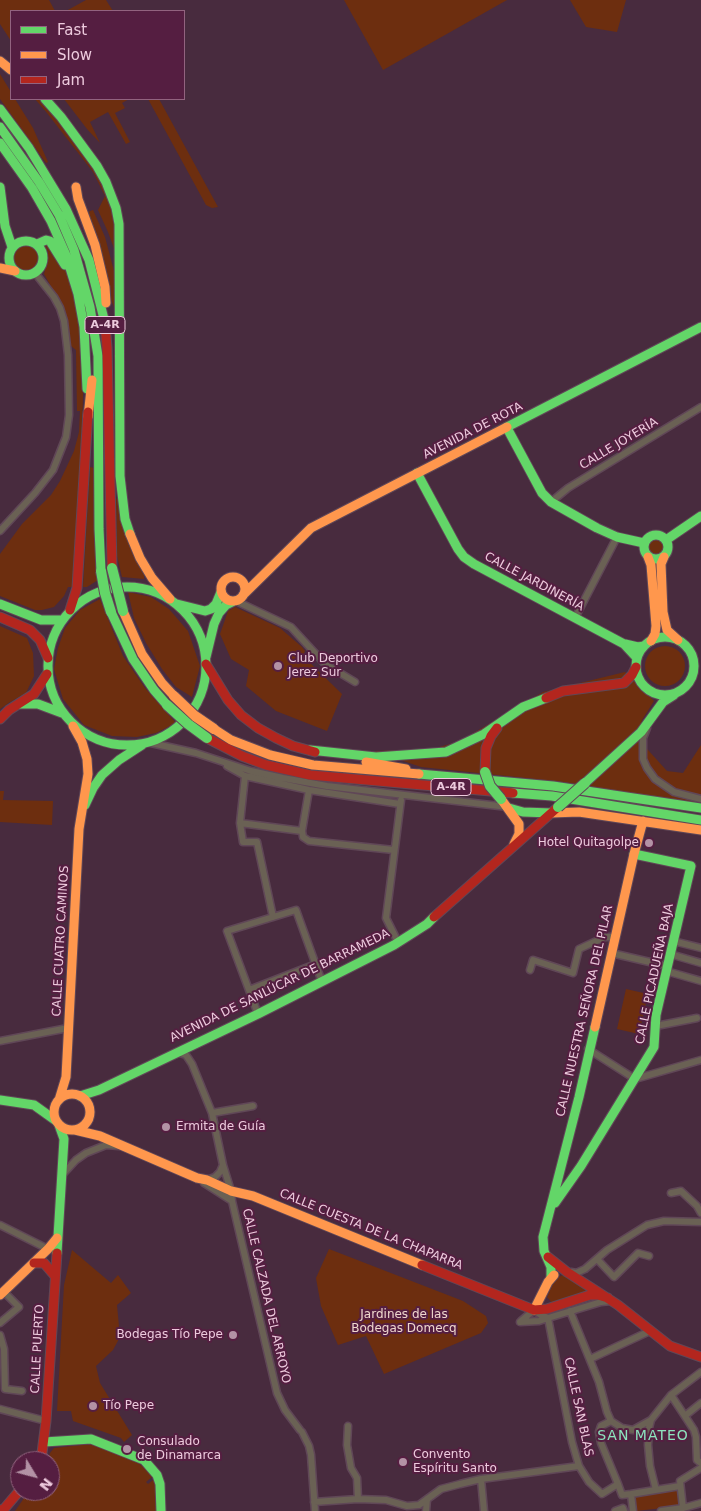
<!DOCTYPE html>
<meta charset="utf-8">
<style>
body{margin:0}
#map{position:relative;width:701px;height:1511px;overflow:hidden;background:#482b3e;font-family:"DejaVu Sans",sans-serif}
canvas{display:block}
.legend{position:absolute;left:10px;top:10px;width:175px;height:90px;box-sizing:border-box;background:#551e41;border:1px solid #92637f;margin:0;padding:6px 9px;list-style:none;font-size:15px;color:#edcadd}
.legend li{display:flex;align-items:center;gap:10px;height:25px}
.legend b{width:25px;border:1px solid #92637f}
.north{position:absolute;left:10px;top:1451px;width:50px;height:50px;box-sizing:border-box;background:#551e41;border:1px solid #92637f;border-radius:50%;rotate:127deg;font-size:14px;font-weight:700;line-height:20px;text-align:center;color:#edcadd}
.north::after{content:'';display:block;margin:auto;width:18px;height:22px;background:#b392a5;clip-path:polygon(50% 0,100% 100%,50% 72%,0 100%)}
</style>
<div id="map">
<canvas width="701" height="1511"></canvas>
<ul class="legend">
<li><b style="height:6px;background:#63d668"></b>Fast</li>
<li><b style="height:6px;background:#ff974d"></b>Slow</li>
<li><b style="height:6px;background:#b3261e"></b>Jam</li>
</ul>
<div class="north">N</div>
</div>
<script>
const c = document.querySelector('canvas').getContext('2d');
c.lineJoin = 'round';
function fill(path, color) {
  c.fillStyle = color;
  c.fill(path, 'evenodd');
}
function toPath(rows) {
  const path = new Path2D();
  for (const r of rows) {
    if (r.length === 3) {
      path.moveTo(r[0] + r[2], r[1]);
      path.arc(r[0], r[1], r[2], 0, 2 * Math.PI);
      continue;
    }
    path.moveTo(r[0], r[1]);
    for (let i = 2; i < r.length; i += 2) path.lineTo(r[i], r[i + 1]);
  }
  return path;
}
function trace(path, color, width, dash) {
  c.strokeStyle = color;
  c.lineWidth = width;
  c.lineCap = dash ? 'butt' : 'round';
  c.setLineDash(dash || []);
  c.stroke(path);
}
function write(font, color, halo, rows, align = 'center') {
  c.font = font + ' "DejaVu Sans",sans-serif';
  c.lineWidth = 4;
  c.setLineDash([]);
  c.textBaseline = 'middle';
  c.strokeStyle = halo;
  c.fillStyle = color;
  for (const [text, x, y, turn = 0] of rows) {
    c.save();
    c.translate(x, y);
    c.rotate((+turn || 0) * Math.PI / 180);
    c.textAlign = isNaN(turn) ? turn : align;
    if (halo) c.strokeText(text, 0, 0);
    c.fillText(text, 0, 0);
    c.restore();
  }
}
fill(toPath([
 [0,0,49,0,55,11,11,11,11,41,0,24],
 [86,0,106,0,113,11,66,11],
 [344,0,507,0,383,70],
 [570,0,626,0,617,32,586,27],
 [0,74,11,92,11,99,15,99,33,128,48,162,46,163,0,99],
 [35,99,40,99,50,109,102,180,115,220,116,254,108,232,98,210,105,196,93,172,47,113],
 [64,99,129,99,122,103,125,108,115,113,130,142,126,144,108,112,90,122,100,143,87,129],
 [148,99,159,99,218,207,212,208,206,205],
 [93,210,105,237,114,271,116,286,117,315,110,297,88,212],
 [45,243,62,262,72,282,77,298,84,362,82,431,75,571,72,587,68,587,64,596,54,607,42,610,35,610,0,596,0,554,22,524,51,495,60,481,74,451,79,432,80,411,77,411,76,350,71,346,65,311,44,274,48,259,48,252,45,246],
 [27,257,14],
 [90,467,94,468,98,580,87,587,83,587],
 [116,498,119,502,123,527,132,552,144,575,144,579,122,577,117,556],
 [656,547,10],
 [128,592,151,597,169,609,188,631,200,666,192,697,176,687,162,669,146,643,134,618],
 [100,599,123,656,145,688,176,723,156,733,137,737,112,736,84,725,63,699,54,669,58,648,65,628,80,610],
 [235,607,280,628,302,647,305,651,303,656,342,694,327,731,276,711,246,686,249,670,231,659,220,634,228,611],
 [0,626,27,638,33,653,34,676,26,693,10,702,0,709],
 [665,666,20],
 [625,672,654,701,642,720,639,740,667,771,683,773,701,745,701,805,564,782,421,767,374,751,412,750,436,748,460,741,543,692],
 [0,791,4,791,3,800,53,801,52,825,0,822],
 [626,989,648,994,639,1034,617,1029],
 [329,1249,463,1301,486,1316,488,1323,481,1333,384,1374,366,1336,338,1345,321,1306,316,1278],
 [72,1250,111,1283,118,1275,131,1293,117,1305,120,1337,113,1350,96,1366,100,1383,132,1435,124,1442,121,1438,73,1421,71,1411,57,1411,64,1285],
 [563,1275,569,1276,584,1287,586,1292,552,1303,547,1297,552,1285,558,1277],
 [91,1444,137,1462,147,1470,152,1477,146,1482,148,1484,153,1480,155,1483,157,1495,157,1511,15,1511,29,1491,50,1491,50,1461,48,1461,50,1453,54,1448],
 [679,1488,681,1506,636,1511,634,1495]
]), '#6d2e0f');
const street = toPath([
 [551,502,568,488,701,407],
 [0,531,35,493,53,470,66,437,69,415,68,355,64,321,60,308,54,297,35,273],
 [236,601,291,627,325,664,355,682],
 [575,618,617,537],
 [647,728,643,738,643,759,647,768,655,779,674,792,701,799],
 [151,743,196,753,251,771,283,778,327,786,508,807],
 [227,766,245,776,309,790,400,804],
 [245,776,240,823,302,831],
 [309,790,302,831,303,837,309,841,394,850],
 [240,823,243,842,257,842,273,917],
 [673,941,701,948],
 [398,942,386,918,401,800],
 [611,953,667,966],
 [670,954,701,963],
 [530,970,533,960,573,973,579,949,605,937,615,937],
 [666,971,701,981],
 [249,990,316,964],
 [258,1014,227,931,296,910,322,982],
 [656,1026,697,1018],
 [0,1041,68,1028],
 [588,1049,635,1079,701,1060],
 [177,1052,186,1055,192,1064,212,1113,223,1165,231,1191,232,1201,277,1393,285,1410,300,1430],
 [212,1113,253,1106],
 [62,1175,76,1160,86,1153,106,1145,119,1146],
 [207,1180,215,1177,220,1172,223,1165],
 [204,1183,232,1201],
 [671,1193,681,1191,697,1206,701,1213],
 [0,1225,48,1249],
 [597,1259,614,1277,638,1253,649,1256],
 [571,1272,576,1273,585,1269,607,1250,647,1225,664,1221,701,1222],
 [570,1311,599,1382,607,1412,611,1421,622,1428,633,1430,651,1420],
 [521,1321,534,1310,541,1315,548,1318,601,1302,611,1301],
 [520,1322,539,1321,548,1318,572,1442,579,1466,589,1482,602,1494,618,1484,622,1495,631,1494],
 [0,1323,19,1307,4,1292],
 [0,1335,4,1349,5,1389,22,1391],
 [590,1359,650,1331],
 [671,1395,694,1430,696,1437,697,1460,701,1463],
 [0,1409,46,1421],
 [686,1415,701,1403],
 [611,1421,601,1426,599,1432,601,1443,618,1484],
 [348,1426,347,1445,351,1468,357,1478,358,1499],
 [302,1432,309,1446,311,1455,315,1511],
 [481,1479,484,1511],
 [656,1490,650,1466,648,1445,649,1428,651,1420,671,1395,701,1372],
 [314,1502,358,1499,386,1500,407,1506,419,1505,441,1489,460,1484,481,1479,579,1466],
 [683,1508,701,1503],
 [426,1511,427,1499],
 [615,1511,623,1508,624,1511],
 [633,1511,631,1494,680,1486],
 [661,1511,683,1508,680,1481,701,1468]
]);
const fast = toPath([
 [45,99,61,117,97,166,106,182,116,208,119,224,120,476,125,519,130,534],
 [0,109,29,148,66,209,89,260,105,323],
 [0,127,39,182,59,215,74,250,90,307,98,356,99,529,101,571],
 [0,143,32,188,51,221,66,255,78,294,84,327,87,389],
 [0,187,5,226,12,247],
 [26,258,17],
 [37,244,46,240,50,241,65,265],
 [507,427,701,327],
 [507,428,542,493,551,502,597,528,617,537,644,543],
 [417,473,458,549,464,557,474,564,624,644,637,658],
 [656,547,12],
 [666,540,701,516],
 [127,666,79],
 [0,604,41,620,62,620],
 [177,604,205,611,211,609,216,604,221,592],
 [111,612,133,659,154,690,167,705],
 [665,666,29],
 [625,644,638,647,644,646],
 [206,657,214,624,219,613,226,605,232,602],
 [20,704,38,704,62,713],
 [310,750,376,757,446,752,484,734,523,707,546,698],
 [419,774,553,786,701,808],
 [585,783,641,732,663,702,674,695],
 [513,793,552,796,701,820],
 [85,805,93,788,102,775,119,760,142,745],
 [509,808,523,812,551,813],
 [80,1096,99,1090,258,1014,394,945,427,924,434,917],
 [0,1100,34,1105,55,1120],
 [555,1203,581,1166,654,1047,656,1015,691,866,634,854],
 [57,1253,64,1139,59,1125],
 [551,1277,551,1267,544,1251,543,1237,579,1097,595,1027],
 [44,1442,91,1439,144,1460,157,1475,160,1484,161,1511]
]);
const slow = toPath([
 [0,61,11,70],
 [76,187,78,199,95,245,105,287,106,303],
 [0,268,15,271],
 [88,417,92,380],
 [130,534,140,558,152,578,170,599],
 [648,557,651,565,656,626,655,634,651,641],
 [664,557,661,564,663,612,667,630,678,640],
 [233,589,12],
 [243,595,311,528,507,427],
 [123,611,142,654,162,683,174,696],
 [214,729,231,740,270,755,313,765,419,774],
 [366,762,406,769],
 [501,799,519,824,519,834,514,844],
 [551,813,579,812,701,830],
 [595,1027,634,854,643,821],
 [72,1112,18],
 [59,1100,66,1077,79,829,88,774,87,759,82,742,73,726],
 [75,1130,100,1136,197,1178,207,1180,231,1191,253,1196,422,1265],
 [0,1295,48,1249,57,1238],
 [534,1310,548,1282,554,1275]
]);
const jam = toPath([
 [105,323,107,348,112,568],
 [70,610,77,588,88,412],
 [0,617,30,630,40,640,48,658],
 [206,664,228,700,241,715,258,728,276,738,293,746,315,752],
 [546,698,563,691,624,683,632,675,636,667],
 [0,719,9,710,34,694,47,674],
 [207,738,242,756,266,765,310,775,513,793],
 [485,772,486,748,491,736,497,728],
 [434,917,558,807],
 [548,1257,567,1272,618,1305,670,1346,701,1357],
 [34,1263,44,1263,55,1276],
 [422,1265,534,1310,547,1309,590,1295,598,1295,608,1298],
 [41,1461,46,1421,57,1253],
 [0,1510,4,1509,20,1490]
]);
trace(street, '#604757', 9);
trace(fast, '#604757', 11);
trace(slow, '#604757', 11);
trace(jam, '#604757', 11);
trace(street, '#6a6154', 6);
trace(fast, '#63d668', 9);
trace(slow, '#ff974d', 9);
trace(jam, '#b3261e', 9);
const fastBridge = toPath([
 [112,568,123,611],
 [101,571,105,593,111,612],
 [167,705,188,724,207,738],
 [485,772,490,786,501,799],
 [558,807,585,783]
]);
const slowBridge = toPath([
 [174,696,195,716,214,729]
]);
trace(fastBridge, '#604757', 12, []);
trace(slowBridge, '#604757', 12, []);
trace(fastBridge, '#63d668', 10);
trace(slowBridge, '#ff974d', 10);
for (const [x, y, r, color] of [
 [278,666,5,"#b392a5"],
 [649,843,5,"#b392a5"],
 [166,1127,5,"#b392a5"],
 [233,1335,5,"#b392a5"],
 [93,1406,5,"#b392a5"],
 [127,1449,5,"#b392a5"],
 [403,1462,5,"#b392a5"]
]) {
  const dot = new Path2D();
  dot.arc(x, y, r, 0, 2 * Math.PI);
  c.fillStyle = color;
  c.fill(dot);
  trace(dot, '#551e41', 2);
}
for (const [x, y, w] of [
 [105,325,40],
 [451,787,40]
]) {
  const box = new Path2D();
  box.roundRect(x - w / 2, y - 8.5, w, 17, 4);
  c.fillStyle = '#551e41';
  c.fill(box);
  trace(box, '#edcadd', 1);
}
write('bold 11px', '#edcadd', null, [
 ["A-4R",105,325],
 ["A-4R",451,787]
]);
write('12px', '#edcadd', '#551e41', [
 ["AVENIDA DE ROTA",473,431,-27],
 ["CALLE JOYERÍA",619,444,-31],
 ["CALLE JARDINERÍA",534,582,28],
 ["CALLE CUATRO CAMINOS",61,941,-87],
 ["CALLE PICADUEÑA BAJA",655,974,-78],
 ["AVENIDA DE SANLÚCAR DE BARRAMEDA",280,986,-26],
 ["CALLE NUESTRA SEÑORA DEL PILAR",585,1011,-77],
 ["CALLE CUESTA DE LA CHAPARRA",371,1230,22],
 ["CALLE CALZADA DEL ARROYO",266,1296,77],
 ["CALLE PUERTO",38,1349,-87],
 ["CALLE SAN BLAS",578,1407,78]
]);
write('12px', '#edcadd', '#551e41', [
 ["Club Deportivo",288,659],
 ["Jerez Sur",288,673],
 ["Hotel Quitagolpe",639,843,"right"],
 ["Ermita de Guía",176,1127],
 ["Bodegas Tío Pepe",223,1335,"right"],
 ["Tío Pepe",103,1406],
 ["Consulado",137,1442],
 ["de Dinamarca",137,1456],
 ["Convento",413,1455],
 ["Espíritu Santo",413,1469]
], 'left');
write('12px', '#efd7cd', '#551e41', [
 ["Jardines de las",404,1315],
 ["Bodegas Domecq",404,1329]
]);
c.letterSpacing = '1px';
write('14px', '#8ce3bd', '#551e41', [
 ["SAN MATEO",643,1436]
]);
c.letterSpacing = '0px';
</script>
